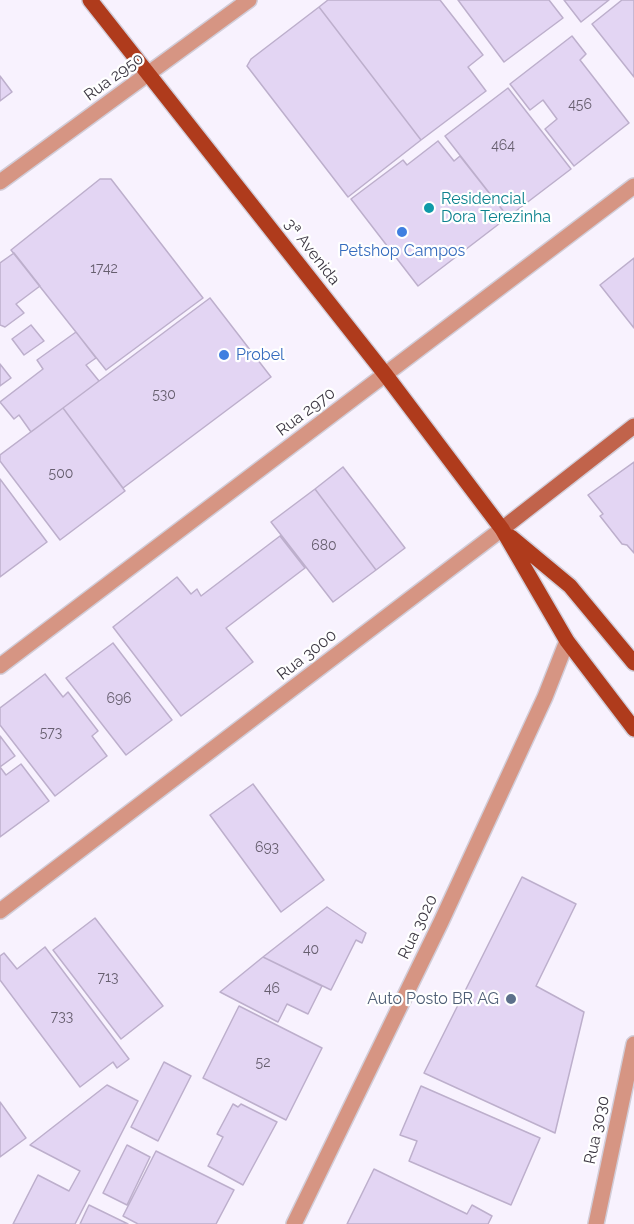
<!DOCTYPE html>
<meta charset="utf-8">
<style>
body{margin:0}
canvas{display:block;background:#f8f2fe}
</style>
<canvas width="634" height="1224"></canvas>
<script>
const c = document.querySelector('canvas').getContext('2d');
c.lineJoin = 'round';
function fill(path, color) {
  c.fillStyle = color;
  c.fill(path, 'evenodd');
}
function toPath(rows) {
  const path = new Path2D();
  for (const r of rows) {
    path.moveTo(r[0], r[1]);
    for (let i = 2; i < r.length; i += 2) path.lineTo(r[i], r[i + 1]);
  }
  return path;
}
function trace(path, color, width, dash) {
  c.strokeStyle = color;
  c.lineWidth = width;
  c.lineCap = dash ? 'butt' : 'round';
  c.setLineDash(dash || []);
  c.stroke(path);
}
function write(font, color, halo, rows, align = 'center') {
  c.font = font + ' Raleway,sans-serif';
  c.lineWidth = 4.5;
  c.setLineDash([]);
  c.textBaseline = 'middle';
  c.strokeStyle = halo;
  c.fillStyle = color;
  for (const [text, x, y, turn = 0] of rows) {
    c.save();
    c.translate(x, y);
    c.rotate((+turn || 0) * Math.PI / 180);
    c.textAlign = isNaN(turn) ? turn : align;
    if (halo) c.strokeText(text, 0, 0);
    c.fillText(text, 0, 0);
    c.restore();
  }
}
const building = toPath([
 [328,0,440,0,483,55,468,67,486,91,421,140,319,7,328,0],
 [458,0,549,0,563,18,504,62,458,0],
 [564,0,609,0,581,22,564,0],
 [622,0,634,0,634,77,592,24,622,0],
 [319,7,421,140,348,197,247,66,251,59,319,7],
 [572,36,586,54,580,60,629,123,574,166,545,129,557,119,543,100,530,110,510,84,572,36],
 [0,76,12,92,0,101,0,76],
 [508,88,571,169,508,217,445,136,508,88],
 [438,141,454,161,460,156,508,217,418,286,351,199,403,160,407,165,438,141],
 [100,179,111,179,203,298,106,370,11,250,100,179],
 [14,253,40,286,16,304,24,313,5,327,0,325,0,263,14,253],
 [634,258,634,328,600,285,634,258],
 [210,298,271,377,123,488,63,408,210,298],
 [31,325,44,341,24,355,12,339,31,325],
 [76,332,96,358,86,365,99,381,31,432,19,415,14,419,0,402,43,369,37,360,76,332],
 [0,364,11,378,0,386,0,364],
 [63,408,125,491,60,540,0,461,0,455,63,408],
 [634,462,634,553,627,545,622,544,600,516,603,514,588,495,634,462],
 [343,467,405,548,376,570,315,489,343,467],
 [0,479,47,542,0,577,0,479],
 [315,489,376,570,333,602,271,522,315,489],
 [280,536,305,568,226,628,253,662,181,716,113,627,177,577,191,594,197,589,201,596,280,536],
 [113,643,172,720,126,755,66,678,113,643],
 [45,674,63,697,68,692,98,731,92,736,107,756,55,796,0,725,0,708,45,674],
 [0,736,15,756,0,767,6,775,21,764,49,801,0,837,0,736],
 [253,784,324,880,281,912,210,815,253,784],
 [522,877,576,904,536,986,584,1012,555,1133,424,1073,522,877],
 [327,907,366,933,362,943,356,940,331,990,263,957,327,907],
 [95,918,163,1006,121,1039,53,950,95,918],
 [45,947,129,1059,117,1068,113,1062,80,1087,0,980,0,956,4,953,17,969,45,947],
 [263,957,322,986,308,1014,287,1004,278,1022,220,992,263,957],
 [239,1006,322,1048,286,1120,203,1078,239,1006],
 [164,1062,191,1076,158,1141,131,1127,164,1062],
 [107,1085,138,1101,75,1224,13,1224,38,1175,69,1191,80,1171,30,1145,107,1085],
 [421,1086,540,1138,511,1205,409,1161,417,1141,400,1135,421,1086],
 [0,1102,26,1138,0,1157,0,1102],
 [233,1104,238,1107,241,1104,277,1122,243,1185,208,1166,223,1137,217,1134,233,1104],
 [127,1145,150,1157,127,1205,103,1193,127,1145],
 [156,1151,234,1190,216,1224,138,1224,123,1216,156,1151],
 [374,1169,467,1214,472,1205,492,1216,488,1224,347,1224,374,1169],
 [89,1205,128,1224,80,1224,89,1205]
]);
fill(building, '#e3d5f3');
trace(building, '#bdafcc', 1.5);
const minor = toPath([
 [0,182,249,0],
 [0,666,634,186],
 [294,1224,441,922,545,697,567,641],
 [596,1224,634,1044]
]);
const tertiary = toPath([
 [0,911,502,529]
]);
const secondary = toPath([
 [502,529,634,426]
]);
const primary = toPath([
 [90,0,385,374,502,529,567,641,634,729],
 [511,537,570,586,634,663]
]);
trace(minor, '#d2cdd8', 18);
trace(tertiary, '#d2cdd8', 18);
trace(secondary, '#d2cdd8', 18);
trace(primary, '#d2cdd8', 18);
trace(minor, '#d69583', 15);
trace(tertiary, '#d69583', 15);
trace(secondary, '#c1634b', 15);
trace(primary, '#af3b1c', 15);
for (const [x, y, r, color] of [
 [429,208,6,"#0f9aa8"],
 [402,232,6,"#3f7fe0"],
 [224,355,6,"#3f7fe0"],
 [511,999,6,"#5c6f8a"]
]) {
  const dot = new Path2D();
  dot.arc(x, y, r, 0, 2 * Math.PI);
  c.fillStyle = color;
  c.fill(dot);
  trace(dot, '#fff', 2);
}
write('14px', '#665e6e', null, [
 ["456",580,105],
 ["464",503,146],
 ["1742",104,269],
 ["530",164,395],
 ["500",61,474],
 ["680",324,546],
 ["696",119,699],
 ["573",51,733],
 ["693",267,848],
 ["40",311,950],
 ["713",108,978],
 ["46",272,989],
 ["733",62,1017],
 ["52",263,1063]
]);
write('16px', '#3c3742', '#fff', [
 ["Rua 2950",114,77,-36],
 ["3ª Avenida",312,252,52],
 ["Rua 2970",306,412,-37],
 ["Rua 3000",307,655,-38],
 ["Rua 3020",418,927,-64],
 ["Rua 3030",597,1130,-78]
]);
write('16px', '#0d838f', '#fff', [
 ["Residencial",441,199],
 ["Dora Terezinha",441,217]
], 'left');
write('16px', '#366cbe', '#fff', [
 ["Petshop Campos",402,251],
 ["Probel",236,355,"left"]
]);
write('16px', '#4e5e75', '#fff', [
 ["Auto Posto BR AG",499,999]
], 'right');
</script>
